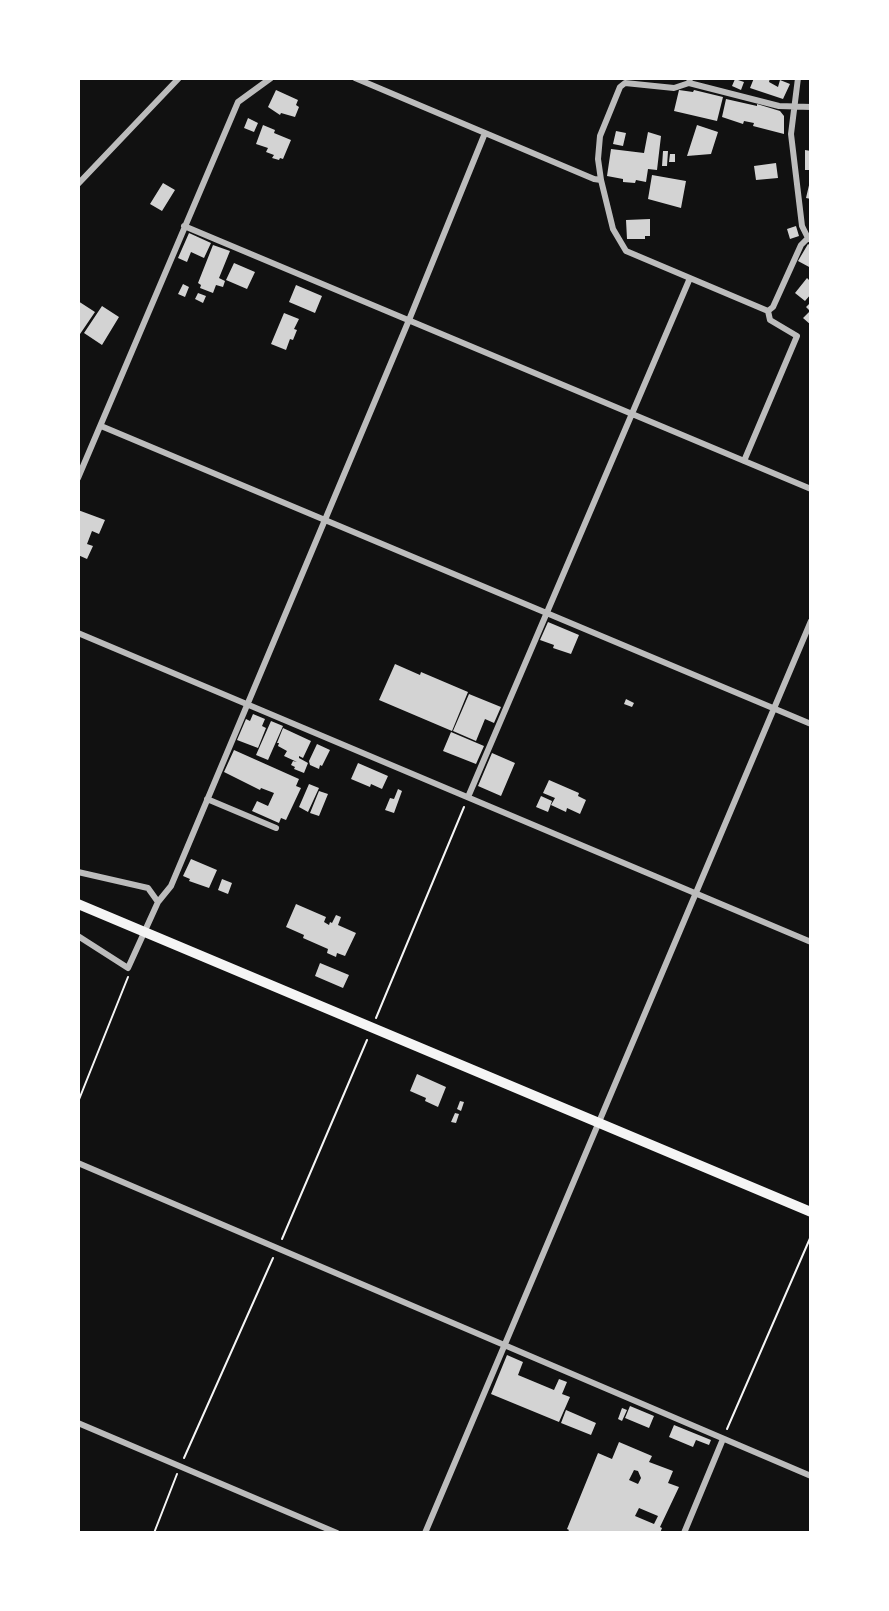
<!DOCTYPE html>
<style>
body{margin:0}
#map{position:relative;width:889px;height:1611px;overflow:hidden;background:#111;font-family:Lato,sans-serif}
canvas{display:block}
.frame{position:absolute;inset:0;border:80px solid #fff;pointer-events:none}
</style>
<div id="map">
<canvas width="889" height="1611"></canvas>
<div class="frame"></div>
</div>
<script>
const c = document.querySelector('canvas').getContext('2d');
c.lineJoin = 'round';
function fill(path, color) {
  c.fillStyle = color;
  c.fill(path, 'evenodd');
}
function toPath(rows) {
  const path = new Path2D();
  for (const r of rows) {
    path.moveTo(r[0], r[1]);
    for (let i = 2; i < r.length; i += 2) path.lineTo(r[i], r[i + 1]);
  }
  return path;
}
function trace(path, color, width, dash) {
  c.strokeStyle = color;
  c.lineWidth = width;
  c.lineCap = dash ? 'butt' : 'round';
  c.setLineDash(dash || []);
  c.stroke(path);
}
fill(toPath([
 [754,78,770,78,769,82,778,87,780,80,790,84,783,99,750,88],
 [735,79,744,82,741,90,732,86],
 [276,90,298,100,296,105,299,107,295,117,281,113,280,115,268,107],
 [679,90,693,92,694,90,723,97,717,121,674,111],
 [726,99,757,106,757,104,780,111,784,116,784,134,753,126,754,123,744,121,743,124,722,117],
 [248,118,258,123,254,132,244,128],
 [263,125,275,130,274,133,291,140,283,159,280,158,279,160,272,158,274,155,266,152,268,148,256,144],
 [697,125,718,132,711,154,687,156],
 [616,131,626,133,623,146,613,144],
 [648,132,661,136,657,170,648,169,646,182,636,180,635,183,623,182,623,179,607,176,611,149,644,153],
 [805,150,811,151,811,170,805,170],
 [663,151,668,151,667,166,662,166],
 [670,154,675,154,675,162,669,162],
 [776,163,778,178,756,180,754,166],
 [652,175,686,181,681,208,648,199],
 [810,181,811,181,811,199,806,198],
 [163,183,175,190,162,211,150,204],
 [650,219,650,236,645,236,645,239,627,239,626,220],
 [796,226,799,236,790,239,787,229],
 [189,233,211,243,204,258,191,252,187,262,178,258],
 [808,244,811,246,811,268,798,261],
 [213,245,230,251,219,278,225,281,223,287,216,285,213,293,200,288,201,285,198,283],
 [234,263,255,272,247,289,226,280],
 [807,278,811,282,811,294,805,301,795,293],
 [183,284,189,287,185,297,178,294],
 [296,285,322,296,315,313,289,302],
 [198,293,206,296,203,303,195,299],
 [78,301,95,312,78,337],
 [811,302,811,325,803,318,810,311,806,307],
 [102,306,119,317,102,345,84,333],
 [284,313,299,319,294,329,297,330,293,340,290,339,286,350,271,344],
 [78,510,105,520,99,534,92,531,87,544,93,546,87,559,78,555],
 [548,622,579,635,571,654,553,648,554,645,540,640],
 [395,664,420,675,421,672,468,692,452,731,379,700],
 [469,694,501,707,494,723,485,719,476,741,453,731],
 [626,699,634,703,632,707,624,704],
 [253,714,265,719,262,726,266,728,258,748,237,740,246,719,250,721],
 [271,721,283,726,268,760,256,755],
 [283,728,311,741,303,758,299,756,299,758,308,763,304,773,294,769,295,767,291,765,293,761,297,762,284,756,287,751,278,746,279,743,277,743],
 [451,732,484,746,476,764,443,751],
 [317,744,330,750,322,766,320,765,319,769,310,765,309,761],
 [234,750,299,779,296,786,301,788,286,820,281,818,279,823,252,811,257,801,268,806,274,793,261,788,260,790,224,772],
 [492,753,515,763,501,796,478,786],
 [358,763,388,776,382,789,371,784,370,787,351,779],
 [549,780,579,793,578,796,586,800,580,814,567,808,566,812,551,805,555,798,543,793],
 [309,784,319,788,308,812,299,807],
 [398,789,402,791,394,813,385,810,390,798,394,799],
 [319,791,328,794,319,816,310,813],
 [541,796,552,801,548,812,536,807],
 [191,859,217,870,209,888,189,881,190,879,183,876],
 [222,879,232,883,228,894,218,890],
 [296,904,326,917,324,922,329,925,330,922,332,923,336,915,341,917,338,925,356,933,345,956,337,953,336,957,327,953,328,949,303,938,304,935,286,927],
 [320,963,349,975,343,988,315,976],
 [417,1074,446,1087,438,1107,425,1101,426,1098,410,1091],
 [460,1101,464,1102,461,1111,457,1109],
 [455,1113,459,1114,456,1123,451,1122],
 [507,1355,523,1362,518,1375,554,1390,559,1379,567,1382,562,1394,570,1397,559,1422,491,1394],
 [630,1406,654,1416,649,1428,625,1418],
 [622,1408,627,1410,622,1421,618,1419],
 [566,1410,596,1423,591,1435,561,1423],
 [674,1425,711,1440,709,1445,696,1440,693,1447,669,1437],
 [619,1442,652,1456,649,1462,673,1471,668,1483,679,1487,660,1527,662,1528,660,1533,577,1533,572,1531,571,1533,567,1533,569,1530,567,1529,598,1453,612,1459],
 [634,1470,638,1471,641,1478,638,1484,629,1480],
 [639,1508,658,1516,654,1524,635,1516]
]), '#d3d3d3');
trace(toPath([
 [376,1018,464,807],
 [78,1102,128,977],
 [282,1239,367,1040],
 [727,1429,811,1236],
 [184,1458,273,1258],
 [154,1533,177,1474]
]), '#f5f5f5', 2);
trace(toPath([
 [355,78,594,179,601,180],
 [690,78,689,83,779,106,811,107],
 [798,78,791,134,802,226,808,238,811,240],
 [689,83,674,88,625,83,620,87,600,136,598,159,601,180,613,229,626,251,768,311,770,320,797,336,744,461],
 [78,184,179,78],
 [184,226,811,489],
 [768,311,773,307,801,245,808,238],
 [101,426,811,724],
 [78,478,238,102,271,78],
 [78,633,811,942],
 [468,797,690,278],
 [207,799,276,828],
 [78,872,148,888,158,902],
 [78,936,128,968,158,902,171,886,409,320,485,133],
 [78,1163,811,1476],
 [78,1423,337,1533],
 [425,1533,811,621],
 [684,1533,723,1439]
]), '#bcbcbc', 6);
trace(toPath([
 [78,904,811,1212]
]), '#f5f5f5', 10);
</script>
